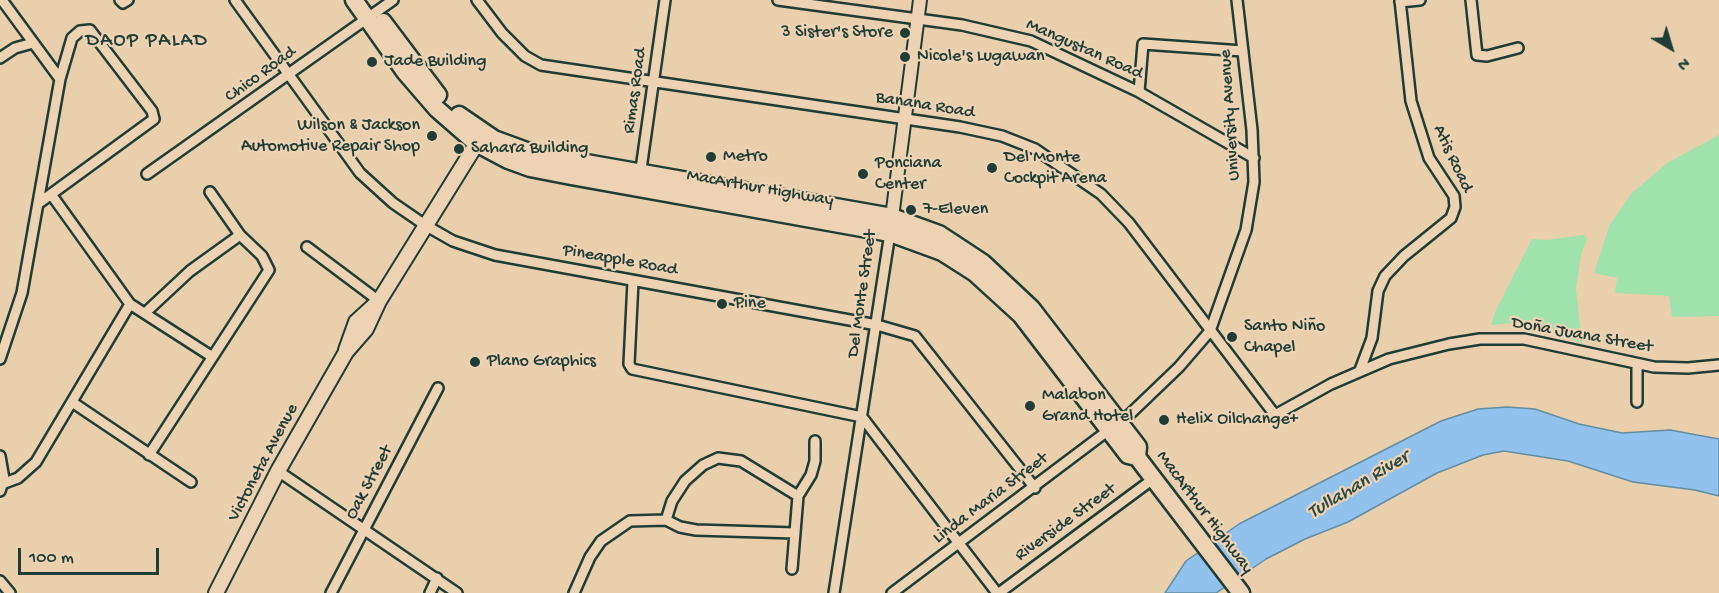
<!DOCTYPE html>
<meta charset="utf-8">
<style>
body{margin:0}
#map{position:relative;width:1719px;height:593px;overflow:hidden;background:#eacfad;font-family:"Gochi Hand",sans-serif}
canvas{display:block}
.north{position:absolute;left:1641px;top:18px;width:60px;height:60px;-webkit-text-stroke:4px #edd2b4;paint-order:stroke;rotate:142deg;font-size:16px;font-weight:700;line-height:24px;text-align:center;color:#1f3d34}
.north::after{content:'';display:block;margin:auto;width:21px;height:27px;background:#1f3d34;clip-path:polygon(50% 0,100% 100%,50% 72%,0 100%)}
.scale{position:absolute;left:18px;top:548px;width:141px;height:27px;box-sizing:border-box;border:3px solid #1f3d34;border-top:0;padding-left:8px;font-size:18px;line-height:21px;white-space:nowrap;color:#1f3d34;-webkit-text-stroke:4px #edd2b4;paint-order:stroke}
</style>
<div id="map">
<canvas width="1719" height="593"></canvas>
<div class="north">N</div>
<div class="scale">100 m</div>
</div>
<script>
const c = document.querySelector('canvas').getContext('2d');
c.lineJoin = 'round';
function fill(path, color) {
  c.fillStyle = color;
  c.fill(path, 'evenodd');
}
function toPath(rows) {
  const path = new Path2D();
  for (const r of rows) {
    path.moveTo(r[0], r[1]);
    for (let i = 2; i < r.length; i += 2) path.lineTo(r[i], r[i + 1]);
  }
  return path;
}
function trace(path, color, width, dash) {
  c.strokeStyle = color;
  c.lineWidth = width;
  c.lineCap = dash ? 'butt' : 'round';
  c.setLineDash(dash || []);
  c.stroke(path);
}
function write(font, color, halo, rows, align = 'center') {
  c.font = font + ' "Gochi Hand",sans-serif';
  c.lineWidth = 4.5;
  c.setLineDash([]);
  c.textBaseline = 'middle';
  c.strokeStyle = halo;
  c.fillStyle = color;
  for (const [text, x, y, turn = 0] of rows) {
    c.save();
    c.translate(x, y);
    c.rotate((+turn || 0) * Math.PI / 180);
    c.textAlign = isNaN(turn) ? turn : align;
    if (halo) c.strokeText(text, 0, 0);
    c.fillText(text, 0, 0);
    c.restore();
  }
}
fill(toPath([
 [1719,135,1719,316,1672,317,1669,296,1615,293,1617,278,1594,273,1610,224,1632,193,1667,163],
 [1584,235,1587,239,1581,255,1576,288,1582,343,1516,323,1491,325,1496,310,1532,239,1547,240]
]), '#a0e2ac');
const water = toPath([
 [1507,407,1535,409,1579,424,1622,433,1670,430,1719,439,1719,496,1695,490,1633,482,1568,461,1504,451,1483,455,1437,473,1348,522,1305,539,1266,559,1216,593,1165,593,1186,561,1239,524,1441,421,1478,409,1507,407]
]);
fill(water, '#91c2ed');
trace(water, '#638da3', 1.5);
const minor = toPath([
 [2,0,60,79],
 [120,0,123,3,128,0],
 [235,0,360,173,393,203,425,225,453,241,495,255,877,325,915,336,1035,488],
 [477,0,502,33,525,56,541,65,960,127,1002,136,1035,149,1101,194,1129,223,1275,415,1331,384,1389,359,1449,344,1480,339,1524,339,1654,367,1688,368,1719,365],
 [778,0,962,25,1031,41,1139,92,1254,158],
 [1471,0,1477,55,1487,56,1518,48],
 [1400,2,1420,0],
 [0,58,15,48,33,43],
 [1139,92,1143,44,1243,51],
 [147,174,393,0],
 [640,176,665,0],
 [51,194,130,304],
 [307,247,379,301],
 [633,281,629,364,632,369,862,417,997,593],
 [145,313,190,271,240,235],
 [0,359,22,293,60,79,72,38,80,31,90,30,152,111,154,119,39,203],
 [1360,370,1372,338,1378,291,1385,276,1404,256,1451,218,1455,207,1454,196,1429,158,1411,101,1400,0],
 [72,402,191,482],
 [1637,402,1637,364],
 [149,455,269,270,262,256,240,235,210,192],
 [0,456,4,479,0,491],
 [278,471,457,593],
 [2,484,18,478,36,462,130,304,211,356],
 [666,520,672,501,685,481,703,465,718,458,741,461,798,496],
 [792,569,798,496,811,475,815,461,815,441],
 [0,581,10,593],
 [331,593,438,388],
 [430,593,437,578],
 [574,593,590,557,601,541,630,521,666,520,680,527,696,530,795,533],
 [834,593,890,233],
 [892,593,1130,414,1179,367,1210,331,1246,230,1254,182,1252,130,1237,0],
 [999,593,1153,479]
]);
const tertiary = toPath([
 [891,225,920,0]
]);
const secondary = toPath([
 [346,350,356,322,379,301],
 [216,593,278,471,346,352,366,329,379,301,482,135]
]);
const trunk = toPath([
 [354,0,405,72,437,109,476,143,508,160,530,168,571,176,890,233,942,252,975,273,1021,315,1128,455,1137,457,1241,593],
 [383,22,438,95],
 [459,115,494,139,535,154,892,217,939,234,983,263,1031,308,1138,447,1137,457]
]);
trace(minor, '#1f3d34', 14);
trace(tertiary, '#1f3d34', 16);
trace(secondary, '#1f3d34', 18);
trace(trunk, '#1f3d34', 21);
trace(minor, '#edd2b4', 9);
trace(tertiary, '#edd2b4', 12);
trace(secondary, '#edd2b4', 14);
trace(trunk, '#edd2b4', 16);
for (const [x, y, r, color] of [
 [905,33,6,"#1f3d34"],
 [905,57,6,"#1f3d34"],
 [372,62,6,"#1f3d34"],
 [432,136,6,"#1f3d34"],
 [459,149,6,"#1f3d34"],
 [711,157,6,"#1f3d34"],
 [992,168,6,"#1f3d34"],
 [863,174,6,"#1f3d34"],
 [911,210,6,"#1f3d34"],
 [722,304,6,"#1f3d34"],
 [1232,337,6,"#1f3d34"],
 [475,362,6,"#1f3d34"],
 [1030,406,6,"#1f3d34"],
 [1164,420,6,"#1f3d34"]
]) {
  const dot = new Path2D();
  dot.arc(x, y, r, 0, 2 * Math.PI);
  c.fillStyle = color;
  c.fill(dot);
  trace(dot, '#edd2b4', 2);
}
write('18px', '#1f3d34', '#edd2b4', [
 ["3 Sister's Store",893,33,"right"],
 ["Nicole's Lugawan",917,57],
 ["Jade Building",384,62],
 ["Wilson & Jackson",420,126,"right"],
 ["Automotive Repair Shop",420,147,"right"],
 ["Sahara Building",471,149],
 ["Metro",723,157],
 ["Del Monte",1004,158],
 ["Cockpit Arena",1004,179],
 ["Ponciana",875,164],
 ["Center",875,185],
 ["7-Eleven",923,210],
 ["Pine",734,304],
 ["Santo Niño",1244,327],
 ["Chapel",1244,348],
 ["Plano Graphics",487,362],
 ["Malabon",1042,396],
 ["Grand Hotel",1042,417],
 ["Helix Oilchange+",1176,420]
], 'left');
write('18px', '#1f3d34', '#edd2b4', [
 ["Mangustan Road",1084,50,24],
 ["Chico Road",261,75,-36],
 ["Rimas Road",636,91,-82],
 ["Banana Road",925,106,9],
 ["University Avenue",1231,115,-94],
 ["Atis Road",1452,159,65],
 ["MacArthur Highway",760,189,10],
 ["Pineapple Road",620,261,10],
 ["Del Monte Street",863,294,-82],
 ["Doña Juana Street",1582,336,10],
 ["Victoneta Avenue",264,463,-62],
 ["Oak Street",370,483,-62],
 ["Linda Maria Street",991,499,-37],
 ["MacArthur Highway",1204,513,53],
 ["Riverside Street",1066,523,-36]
]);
c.letterSpacing = '1.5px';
write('20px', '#1f3d34', '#edd2b4', [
 ["DAOP PALAD",147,42]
]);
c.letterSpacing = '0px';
write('italic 20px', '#2a4a46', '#edd2b4', [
 ["Tullahan River",1359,486,-31]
]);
</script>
